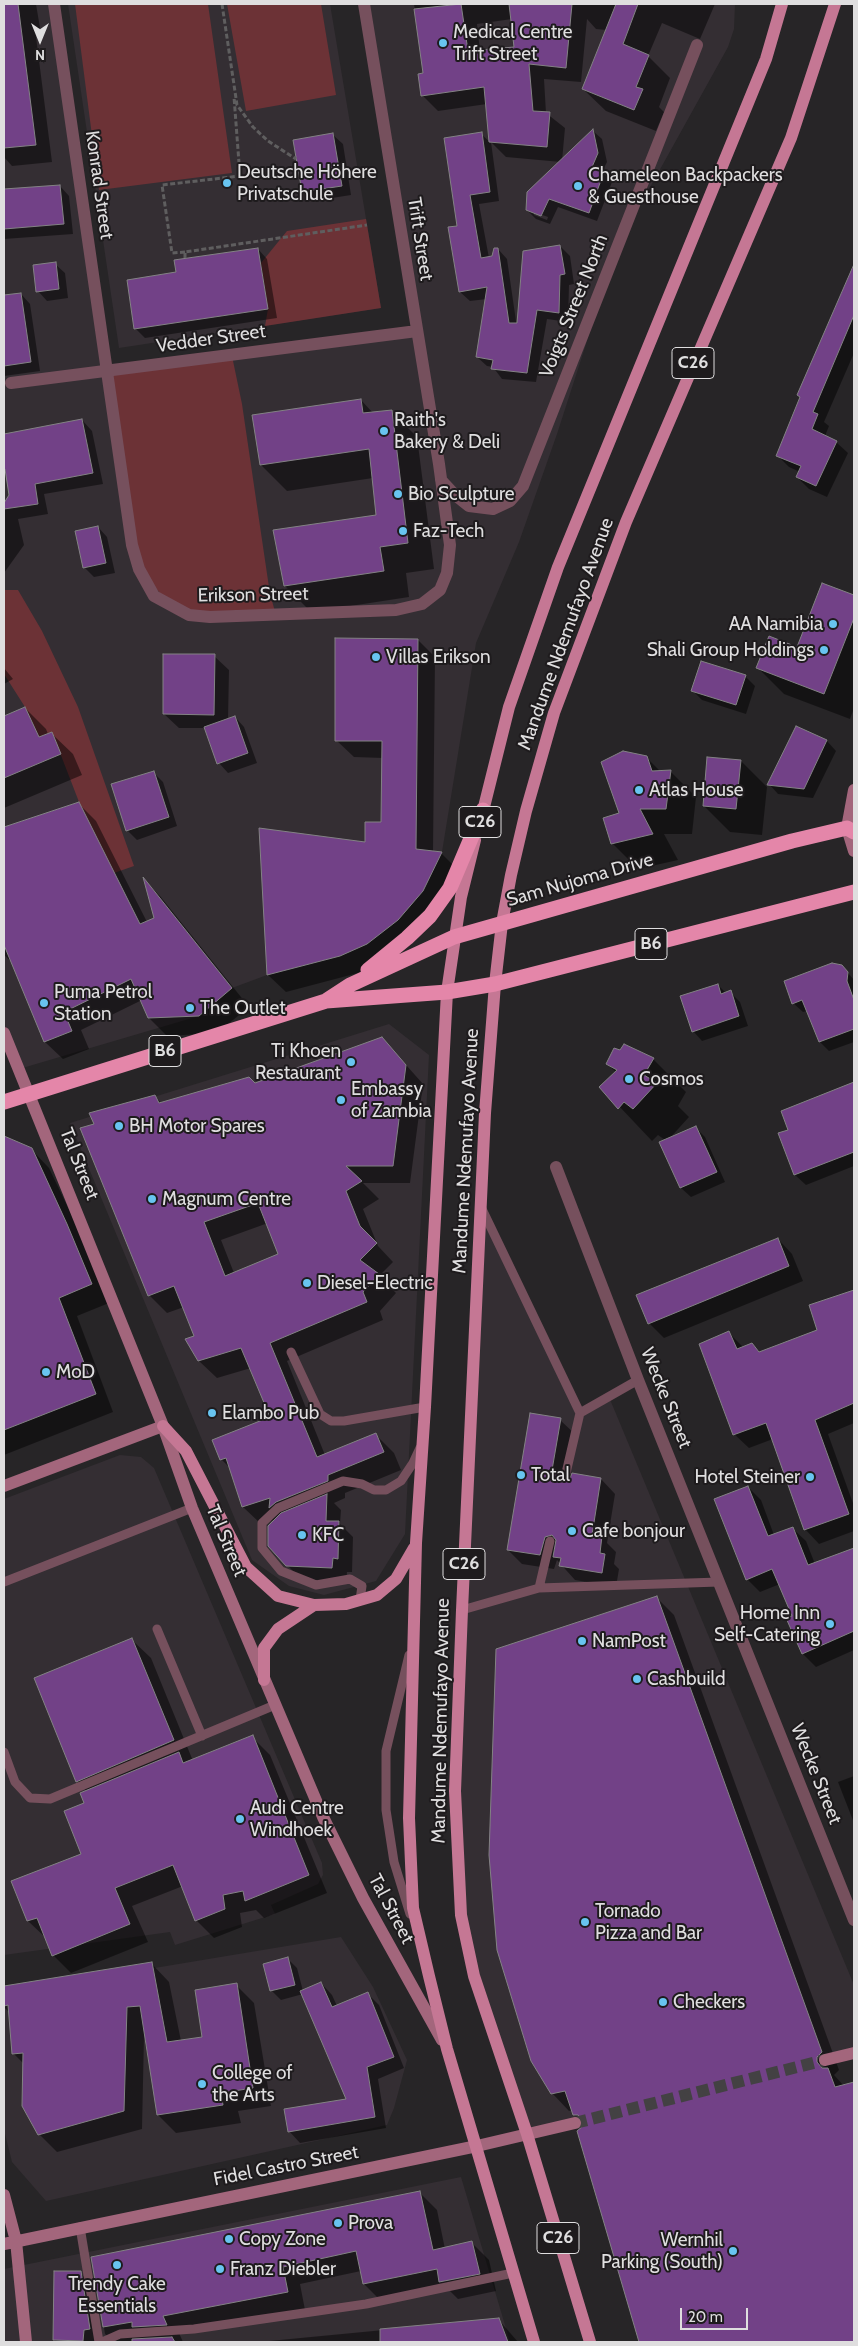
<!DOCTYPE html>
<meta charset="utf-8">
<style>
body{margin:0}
#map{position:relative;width:858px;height:2346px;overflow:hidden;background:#272527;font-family:Cabin,sans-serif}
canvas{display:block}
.frame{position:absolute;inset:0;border:5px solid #dfdedf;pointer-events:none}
.north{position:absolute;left:15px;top:15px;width:50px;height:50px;-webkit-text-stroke:4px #1e1b1d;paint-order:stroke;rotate:180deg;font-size:14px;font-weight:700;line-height:20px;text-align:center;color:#dfdedf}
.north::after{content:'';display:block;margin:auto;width:18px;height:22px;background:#dfdedf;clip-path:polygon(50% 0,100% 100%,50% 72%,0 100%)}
.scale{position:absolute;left:680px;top:2308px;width:68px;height:22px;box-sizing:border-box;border:2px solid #dfdedf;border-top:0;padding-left:6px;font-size:15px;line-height:18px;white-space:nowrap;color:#dfdedf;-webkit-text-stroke:4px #1e1b1d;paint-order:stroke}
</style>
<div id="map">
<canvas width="858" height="2346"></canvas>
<div class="frame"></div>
<div class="north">N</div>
<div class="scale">20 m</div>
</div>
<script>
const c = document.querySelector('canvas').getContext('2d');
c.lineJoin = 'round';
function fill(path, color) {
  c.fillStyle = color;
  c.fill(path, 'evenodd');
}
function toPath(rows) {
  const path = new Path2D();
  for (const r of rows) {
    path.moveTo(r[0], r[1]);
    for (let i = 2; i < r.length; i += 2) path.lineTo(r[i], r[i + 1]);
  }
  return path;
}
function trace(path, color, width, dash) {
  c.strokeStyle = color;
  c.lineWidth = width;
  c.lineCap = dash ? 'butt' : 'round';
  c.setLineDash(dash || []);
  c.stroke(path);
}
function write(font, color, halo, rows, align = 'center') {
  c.font = font + ' Cabin,sans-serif';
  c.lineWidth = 4;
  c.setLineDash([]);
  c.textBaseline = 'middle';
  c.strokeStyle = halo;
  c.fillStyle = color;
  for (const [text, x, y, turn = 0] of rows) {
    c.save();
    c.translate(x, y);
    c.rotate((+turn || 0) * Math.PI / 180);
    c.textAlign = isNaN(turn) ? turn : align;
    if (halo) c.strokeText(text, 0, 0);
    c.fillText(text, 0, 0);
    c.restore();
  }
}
fill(toPath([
 [4,4,54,4,108,372,417,331,364,4,735,4,734,29,728,47,618,245,557,434,519,542,476,643,442,852,367,944,340,956,267,975,232,988,199,1016,19,1069,4,1033],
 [68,4,330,4,381,308,119,348],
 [389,1024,429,1055,405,1534,376,1581,324,1595,289,1586,252,1560,70,1123],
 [481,1209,580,1413,609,1397,854,1985,854,2053,527,2134,474,1976,457,1844],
 [120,1455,141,1457,154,1468,322,1863,323,1875,318,1884,271,1905,275,1914,175,1945,170,1932,4,1955,4,1499],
 [341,1937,373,1987,407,2060,394,2108,387,2125,46,2201,12,2162,4,2130,4,1993],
 [461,2177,510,2342,4,2342,4,2269]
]), '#342e33');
fill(toPath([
 [75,4,208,4,232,173,99,190],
 [227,4,321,4,336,95,246,111],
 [366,219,381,308,265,326,268,309,261,263,287,231],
 [232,356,242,404,270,594,276,615,210,617,173,608,139,569,108,372],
 [4,590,18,590,42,631,78,707,134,866,114,873,79,802,52,732,39,737,25,707,4,674]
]), '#6c3236');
fill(toPath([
 [4,4,36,4,40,28,35,29,52,162,12,166,4,157],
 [414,4,715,4,700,39,662,23,648,56,670,78,659,107,664,112,656,131,606,111,583,89,606,30,596,29,587,19,581,82,544,79,546,113,565,128,562,161,593,131,602,139,607,162,602,172,612,182,597,221,558,207,550,224,536,219,527,210,561,162,506,157,491,142,499,201,479,204,489,258,494,257,498,249,507,259,517,328,560,246,570,256,574,284,569,285,568,322,547,319,536,382,502,379,493,367,487,366,477,357,487,299,470,301,460,292,458,227,481,134,491,143,487,104,438,111,422,95,424,74],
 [512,19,516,48,480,51,477,24],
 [534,212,548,217,547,220,534,215],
 [333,135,343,144,351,195,313,201,303,192,294,141],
 [60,186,69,196,73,234,4,239,4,190],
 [258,249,267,259,277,318,145,338,135,328],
 [854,262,854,353,824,422,829,426,825,436,836,442,848,453,827,497,809,489,797,477,800,472,789,467,777,455,801,397,799,395],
 [55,264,65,273,68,298,47,301,38,291],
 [21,294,30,304,40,371,4,376,4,296],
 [361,400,373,413,391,411,417,437,434,569,406,573,409,597,311,612,285,586,377,516,373,478,287,491,261,465,253,416],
 [82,420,92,431,103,484,44,494,48,514,18,519,24,545,4,573,4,505,11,496,7,473,4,469,4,435],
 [98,527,107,537,115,573,94,577,85,568],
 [823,584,854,597,854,708,850,719,784,694,758,668,798,648],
 [418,640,435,657,433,852,441,853,458,870,385,960,358,973,286,992,268,975,382,823,383,758,354,757,336,740],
 [214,656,229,670,228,720,235,717,244,727,257,763,228,773,219,763,206,728,179,728,164,714],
 [702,662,746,677,755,686,746,714,702,700,693,691],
 [4,668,13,679,4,684],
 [25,708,46,729,48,734,51,733,73,754,82,775,4,808,4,717],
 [796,728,827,741,836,751,813,798,778,794,769,784],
 [647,758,661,772,670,771,696,797,692,834,664,834,678,860,638,869,612,843,621,814],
 [741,761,767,787,762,835,730,832,704,806],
 [153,772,163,782,177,826,137,840,127,830],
 [78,803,96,821,147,922,156,919,145,881,160,896,249,1007,217,1033,167,1036,149,1018,142,1000,81,1030,89,1049,63,1059,45,1042,13,963,4,955,4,828],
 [842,966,854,980,854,1042,829,1051,820,1042,807,1011,803,1012,793,1003],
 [718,985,726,993,730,992,740,1002,748,1026,702,1041,693,1031],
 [382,1038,423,1084,410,1183,363,1183,379,1199,363,1209,378,1246,393,1262,379,1276,396,1293,380,1311,383,1320,287,1361,325,1455,376,1435,394,1453,401,1470,345,1493,345,1498,334,1503,341,1510,340,1524,353,1537,352,1572,347,1572,346,1582,302,1580,287,1565,277,1519,261,1524,243,1507,230,1468,221,1459,271,1418,251,1368,217,1378,199,1361,195,1337,184,1307,167,1313,149,1295,96,1125,155,1096,162,1104,255,1085],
 [268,1223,280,1255,234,1273,221,1240],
 [653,1059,686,1092,678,1106,689,1117,669,1139,695,1127,705,1137,725,1182,691,1197,681,1188,661,1142,665,1140,658,1135,652,1141,601,1087,616,1072,607,1064],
 [854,1084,854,1166,806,1185,795,1175,779,1134,790,1130,782,1112],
 [4,1137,31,1149,49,1168,85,1243,109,1303,77,1316,113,1412,4,1455],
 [778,1239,792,1254,803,1281,664,1338,649,1323],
 [854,1291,854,1423,828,1434,854,1506,854,1531,819,1544,805,1529,773,1439,749,1448,734,1434,729,1333,744,1348,752,1344,761,1353,819,1331,810,1306],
 [560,1420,575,1434,567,1480,601,1479,615,1494,607,1543,616,1552,614,1564,619,1569,616,1587,575,1580,557,1560,554,1569,522,1564,508,1550],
 [748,1487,761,1500,774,1535,792,1528,806,1541,815,1564,854,1549,854,1650,816,1667,803,1654,793,1616,780,1584,760,1592,747,1579],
 [656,1597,674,1615,839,2070,834,2075,844,2086,854,2083,854,2342,640,2342,578,2131,584,2125,574,2115,572,2110,569,2111,552,2093],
 [132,1640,151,1658,193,1761,252,1737,270,1755,327,1893,264,1918,256,1910,240,1913,242,1927,214,1938,196,1920,183,1886,132,1906,148,1942,71,1973,53,1955,47,1939,28,1921,82,1855,87,1792,77,1781],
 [854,1776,854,1823,838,1782],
 [287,1958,297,1968,303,1991,321,1983,332,1995,337,2006,368,1994,379,2005,404,2068,378,2079,386,2128,300,2143,289,2131,348,2100,303,1994,281,2000,272,1991,264,1964],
 [151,1963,169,1982,181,2041,204,2038,236,1985,254,2003,271,2106,238,2111,241,2123,176,2133,158,2115,144,2036,142,2129,57,2152,39,2134,24,2064,14,2054,10,2013,4,2007,4,1987],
 [420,2193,437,2210,445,2249,472,2243,489,2260,496,2291,458,2299,446,2287,381,2301,364,2284,361,2271,300,2284,305,2310,179,2333,183,2342,114,2342,105,2334,93,2258],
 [80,2273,90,2282,100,2342,57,2342,54,2340],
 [498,2319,518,2342,259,2342]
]), '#0007');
const building = toPath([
 [4,4,18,4,36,145,4,148,4,4],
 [461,4,468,51,514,47,509,4,572,4,566,68,529,64,533,111,550,112,547,147,489,142,484,87,421,96,418,74,423,73,414,9,461,4],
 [616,4,638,4,623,44,649,55,636,87,643,89,634,110,582,89,616,4],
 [593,129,598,153,592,167,604,172,589,213,549,199,541,216,526,210,527,192,593,129],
 [482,132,490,192,470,195,481,258,492,256,494,248,498,248,509,323,517,323,523,251,560,245,565,274,560,275,559,313,537,310,527,373,491,369,493,360,476,357,487,287,459,292,448,227,457,226,444,138,482,132],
 [333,133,342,186,302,192,293,140,333,133],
 [60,185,64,224,4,229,4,189,60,185],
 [258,248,268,309,134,329,127,280,176,272,174,260,258,248],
 [56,262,59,289,36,292,33,265,56,262],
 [854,264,854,315,813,412,818,414,812,429,837,441,816,486,796,477,801,466,776,456,800,397,797,395,854,264],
 [21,293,31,362,4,366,4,295,21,293],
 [361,399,363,413,392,410,408,543,380,547,384,571,284,586,273,530,376,515,369,449,260,465,252,415,361,399],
 [82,419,93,473,35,484,38,504,4,509,4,503,9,495,5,469,4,469,4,434,82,419],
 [98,526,106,563,83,568,75,531,98,526],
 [822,583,854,595,854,618,824,694,756,668,769,636,797,647,822,583],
 [335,638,418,639,416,849,442,852,423,891,398,920,367,944,340,956,267,975,259,828,365,842,365,822,381,822,382,741,335,741,335,638],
 [163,654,215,654,214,715,163,714,163,654],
 [701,661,746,675,736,705,691,691,701,661],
 [25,707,39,737,52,732,61,754,4,778,4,716,25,707],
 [235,716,248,753,217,764,204,727,235,716],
 [796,726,827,740,804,789,767,785,796,726],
 [623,751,647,756,652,771,671,770,666,809,640,809,653,834,611,844,603,818,619,813,601,762,623,751],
 [707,757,741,760,736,809,703,806,707,757],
 [154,771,169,817,126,831,111,784,154,771],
 [79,802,140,924,154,918,143,877,232,988,199,1016,148,1018,131,979,64,1012,72,1031,44,1042,4,945,4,827,79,802],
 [832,963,842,965,848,972,847,981,854,1000,854,1029,819,1042,802,1000,792,1004,784,981,832,963],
 [718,984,721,994,731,990,739,1016,692,1032,680,996,718,984],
 [382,1037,406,1065,393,1166,346,1166,362,1181,346,1191,360,1226,377,1243,360,1260,379,1274,363,1292,367,1302,270,1343,317,1457,376,1433,384,1452,328,1475,328,1481,276,1502,269,1508,270,1498,242,1507,226,1458,220,1460,212,1440,270,1417,241,1348,198,1361,185,1339,194,1336,174,1286,148,1296,80,1128,94,1124,89,1113,155,1095,159,1103,249,1077,255,1083,382,1037],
 [258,1203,278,1254,225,1276,204,1222,258,1203],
 [624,1044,654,1058,644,1075,657,1083,633,1109,624,1102,618,1109,599,1087,617,1070,606,1064,614,1048,620,1050,624,1044],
 [854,1082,854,1152,794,1175,778,1133,788,1130,781,1111,854,1082],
 [696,1126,717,1172,680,1188,659,1142,696,1126],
 [4,1136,32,1148,67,1224,92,1284,59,1298,96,1394,4,1430,4,1136],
 [778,1238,789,1266,648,1324,636,1295,778,1238],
 [854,1290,854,1403,815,1420,849,1514,804,1530,766,1423,733,1435,699,1344,729,1331,737,1349,752,1343,759,1352,817,1330,809,1305,854,1290],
 [530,1413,561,1418,552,1470,560,1471,561,1477,565,1479,570,1478,572,1473,601,1478,592,1535,602,1536,600,1553,605,1554,602,1573,559,1566,561,1558,553,1557,556,1540,552,1535,545,1537,540,1555,507,1550,530,1413],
 [748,1486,768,1536,793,1527,808,1565,854,1548,854,1631,802,1654,786,1618,792,1616,772,1569,746,1580,714,1499,748,1486],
 [327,1494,326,1521,339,1521,338,1559,333,1558,332,1568,286,1566,268,1546,268,1526,281,1513,327,1494],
 [657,1596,822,2052,817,2057,817,2062,822,2068,828,2068,835,2087,854,2082,854,2342,639,2342,577,2131,583,2126,583,2121,578,2115,573,2115,565,2091,551,2094,531,2061,497,1950,489,1855,496,1649,657,1596],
 [132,1638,174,1740,76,1782,34,1678,132,1638],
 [253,1735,309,1875,245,1901,243,1891,223,1895,225,1909,195,1921,173,1865,115,1888,130,1924,52,1956,37,1918,27,1921,11,1881,81,1854,64,1811,84,1803,80,1793,179,1752,183,1763,253,1735],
 [288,1957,295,1985,270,1991,263,1964,288,1957],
 [152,1962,167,2042,202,2037,195,1990,237,1983,253,2088,221,2093,223,2105,157,2115,140,2006,127,2007,124,2111,38,2135,22,2106,23,2053,12,2054,8,2005,4,2006,4,1986,152,1962],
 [321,1982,332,2007,368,1992,394,2057,367,2067,375,2117,288,2132,284,2109,346,2099,300,1991,321,1982],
 [420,2191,433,2250,472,2241,480,2274,439,2282,437,2269,363,2284,356,2251,283,2267,288,2292,163,2316,167,2325,132,2327,132,2322,103,2327,91,2257,420,2191],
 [54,2271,81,2271,90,2329,84,2330,83,2341,53,2340,54,2271],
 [499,2318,508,2342,380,2342,380,2329,499,2318],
 [172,2337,175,2342,132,2342,132,2339,172,2337]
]);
fill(building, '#724187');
trace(building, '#838284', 1);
trace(toPath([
 [575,2123,825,2060]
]), '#434143', 12, [12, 6]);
trace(toPath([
 [222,4,237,105,253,127,268,141,296,159],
 [185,252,172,253,162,185,240,176,234,97],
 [185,258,185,252,367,225]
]), '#5f5e5f', 3, [5, 2.5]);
trace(toPath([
 [482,1209,580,1413,566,1473],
 [291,1352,320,1414,331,1421,344,1421,425,1407],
 [580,1413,638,1380],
 [4,1582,192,1508],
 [539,1588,719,1582],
 [360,1600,362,1586,350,1579,316,1585,281,1571,262,1548,262,1523,278,1508,343,1481,362,1484,374,1490,386,1490,401,1481,413,1463,420,1448],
 [462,1610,539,1588,550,1541],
 [157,1629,202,1736],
 [409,1655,386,1751,386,1810,394,1862,410,1914],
 [4,1752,15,1782,30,1798,50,1799,275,1705],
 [80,2227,99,2342],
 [102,2342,120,2334,194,2329,366,2304,513,2273]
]), '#76505d', 9);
trace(toPath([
 [54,4,132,545,139,569,154,596,189,615,210,617,396,610,422,604,440,590,447,573,450,545,439,464,364,4],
 [11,383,417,331],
 [441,480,454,494,469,506,493,509,510,501,523,486,697,45],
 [556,1167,638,1380,854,1920]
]), '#76505d', 12);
trace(toPath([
 [854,790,847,828,854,851],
 [4,1033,163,1426,192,1508,323,1817,363,1898,442,2040],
 [4,1486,163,1426],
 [825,2060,854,2053],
 [4,2195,16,2241,26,2342],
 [4,2244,477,2146,575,2123]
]), '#a3667c', 12);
trace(toPath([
 [481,819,509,707,558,567,766,59,782,4],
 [475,840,461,897,447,992,425,1407,416,1543,409,1818,413,1908,429,1976,447,2049,534,2342],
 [163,1426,186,1451,246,1567,278,1596,314,1605,346,1604,377,1595,396,1579,414,1548],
 [264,1680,264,1648,278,1629,314,1605],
 [590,2342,527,2134,474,1976,461,1915,455,1791,462,1610,485,1113,495,984,502,923,511,875,526,811,554,713,626,522,791,138,835,4]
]), '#c57794', 12);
trace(toPath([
 [368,970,407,938,430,916,450,888,483,810],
 [327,1000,350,985,454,937,792,841,847,828,854,832],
 [4,1102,326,1001,447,992,495,984,854,892]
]), '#e486a9', 15);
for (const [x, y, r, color] of [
 [443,43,5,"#68c4f0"],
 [227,183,5,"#68c4f0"],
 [578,186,5,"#68c4f0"],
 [384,431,5,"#68c4f0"],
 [398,494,5,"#68c4f0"],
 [403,531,5,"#68c4f0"],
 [833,624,5,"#68c4f0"],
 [824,650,5,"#68c4f0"],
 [376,657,5,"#68c4f0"],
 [639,790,5,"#68c4f0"],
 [44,1003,5,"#68c4f0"],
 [190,1008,5,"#68c4f0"],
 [351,1062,5,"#68c4f0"],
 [629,1079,5,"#68c4f0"],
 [341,1100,5,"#68c4f0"],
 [119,1126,5,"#68c4f0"],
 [152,1199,5,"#68c4f0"],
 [307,1283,5,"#68c4f0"],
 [46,1372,5,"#68c4f0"],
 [212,1413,5,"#68c4f0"],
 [521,1475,5,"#68c4f0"],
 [810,1477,5,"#68c4f0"],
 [572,1531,5,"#68c4f0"],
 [302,1535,5,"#68c4f0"],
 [830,1624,5,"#68c4f0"],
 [582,1641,5,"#68c4f0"],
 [637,1679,5,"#68c4f0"],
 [240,1819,5,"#68c4f0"],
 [585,1922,5,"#68c4f0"],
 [663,2002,5,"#68c4f0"],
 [202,2084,5,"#68c4f0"],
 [338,2223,5,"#68c4f0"],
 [229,2239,5,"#68c4f0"],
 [733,2251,5,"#68c4f0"],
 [117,2265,5,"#68c4f0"],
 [220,2269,5,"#68c4f0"]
]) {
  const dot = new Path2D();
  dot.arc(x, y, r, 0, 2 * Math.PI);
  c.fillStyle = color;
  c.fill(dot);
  trace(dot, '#1e1b1d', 2);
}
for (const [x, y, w] of [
 [693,363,42],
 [480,822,42],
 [651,944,32],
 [165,1051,32],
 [464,1564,42],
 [558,2238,42]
]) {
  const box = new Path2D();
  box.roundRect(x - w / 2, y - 15.5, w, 31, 4);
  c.fillStyle = '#1e1b1d';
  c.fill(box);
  trace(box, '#dfdedf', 1);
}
write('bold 18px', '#dfdedf', null, [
 ["C26",693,363],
 ["C26",480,822],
 ["B6",651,944],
 ["B6",165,1051],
 ["C26",464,1564],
 ["C26",558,2238]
]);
write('19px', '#dfdedf', '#1e1b1d', [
 ["Medical Centre",453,32],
 ["Trift Street",453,54],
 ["Deutsche Höhere",237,172],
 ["Privatschule",237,194],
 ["Chameleon Backpackers",588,175],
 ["& Guesthouse",588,197],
 ["Raith's",394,420],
 ["Bakery & Deli",394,442],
 ["Bio Sculpture",408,494],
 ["Faz-Tech",413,531],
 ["AA Namibia",823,624,"right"],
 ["Shali Group Holdings",814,650,"right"],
 ["Villas Erikson",386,657],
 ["Atlas House",649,790],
 ["Puma Petrol",54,992],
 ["Station",54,1014],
 ["The Outlet",200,1008],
 ["Ti Khoen",341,1051,"right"],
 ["Restaurant",341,1073,"right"],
 ["Cosmos",639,1079],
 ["Embassy",351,1089],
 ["of Zambia",351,1111],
 ["BH Motor Spares",129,1126],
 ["Magnum Centre",162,1199],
 ["Diesel-Electric",317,1283],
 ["MoD",56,1372],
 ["Elambo Pub",222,1413],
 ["Total",531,1475],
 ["Hotel Steiner",800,1477,"right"],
 ["Cafe bonjour",582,1531],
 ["KFC",312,1535],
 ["Home Inn",820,1613,"right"],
 ["Self-Catering",820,1635,"right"],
 ["NamPost",592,1641],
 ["Cashbuild",647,1679],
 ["Audi Centre",250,1808],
 ["Windhoek",250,1830],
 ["Tornado",595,1911],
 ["Pizza and Bar",595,1933],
 ["Checkers",673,2002],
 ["College of",212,2073],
 ["the Arts",212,2095],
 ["Prova",348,2223],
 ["Copy Zone",239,2239],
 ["Wernhil",723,2240,"right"],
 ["Parking (South)",723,2262,"right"],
 ["Franz Diebler",230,2269],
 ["Trendy Cake",117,2284,"center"],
 ["Essentials",117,2306,"center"]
], 'left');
write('19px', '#dfdedf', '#1e1b1d', [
 ["Konrad Street",99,185,82],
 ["Trift Street",420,239,81],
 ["Voigts Street North",574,306,-68],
 ["Vedder Street",211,339,-8],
 ["Erikson Street",253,595,-1],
 ["Mandume Ndemufayo Avenue",566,634,-70],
 ["Sam Nujoma Drive",580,880,-16],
 ["Mandume Ndemufayo Avenue",466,1151,-87],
 ["Tal Street",79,1164,68],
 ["Wecke Street",666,1398,68],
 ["Tal Street",226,1541,67],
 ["Mandume Ndemufayo Avenue",441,1721,-89],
 ["Wecke Street",816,1774,68],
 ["Tal Street",391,1909,62],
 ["Fidel Castro Street",286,2166,-11]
]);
</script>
